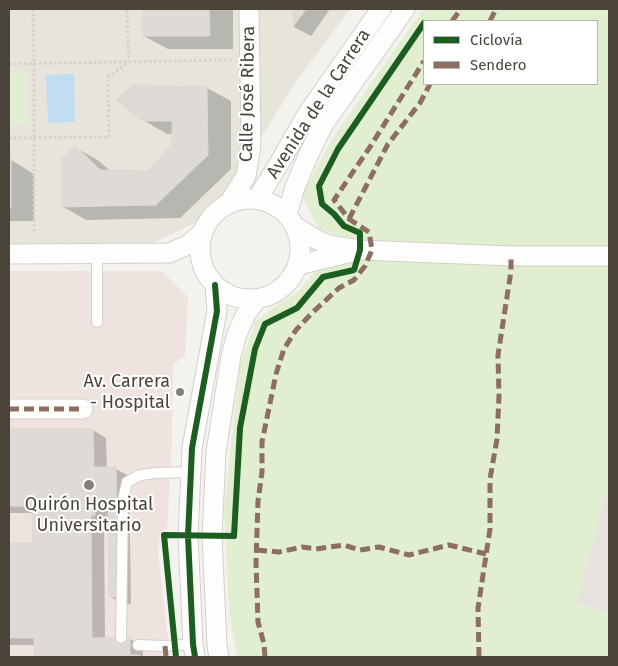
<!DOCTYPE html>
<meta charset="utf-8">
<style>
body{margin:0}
#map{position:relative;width:618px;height:666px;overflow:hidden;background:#f4f2ee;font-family:"Fira Sans",sans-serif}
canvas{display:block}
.frame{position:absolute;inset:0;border:10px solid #4b4439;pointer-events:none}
.legend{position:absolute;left:423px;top:20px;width:175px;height:65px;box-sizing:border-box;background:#fff;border:1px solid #b7b4b0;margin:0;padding:6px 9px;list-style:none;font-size:15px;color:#4b4439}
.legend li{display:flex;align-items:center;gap:10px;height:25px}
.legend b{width:25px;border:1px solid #b7b4b0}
</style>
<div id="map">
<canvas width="618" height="666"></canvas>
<div class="frame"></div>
<ul class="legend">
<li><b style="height:6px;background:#1b5e20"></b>Ciclovía</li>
<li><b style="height:6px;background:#8d6e63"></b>Sendero</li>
</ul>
</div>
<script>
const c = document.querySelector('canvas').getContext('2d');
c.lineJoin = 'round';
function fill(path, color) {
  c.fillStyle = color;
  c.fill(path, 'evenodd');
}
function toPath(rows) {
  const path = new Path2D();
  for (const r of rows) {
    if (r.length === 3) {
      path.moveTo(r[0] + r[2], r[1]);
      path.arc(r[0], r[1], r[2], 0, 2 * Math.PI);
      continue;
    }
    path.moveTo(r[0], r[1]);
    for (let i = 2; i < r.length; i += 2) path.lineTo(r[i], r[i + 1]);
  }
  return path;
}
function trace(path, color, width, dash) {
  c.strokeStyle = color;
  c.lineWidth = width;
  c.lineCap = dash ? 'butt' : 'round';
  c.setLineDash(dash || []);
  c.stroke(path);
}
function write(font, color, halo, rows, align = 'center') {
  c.font = font + ' "Fira Sans",sans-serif';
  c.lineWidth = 4;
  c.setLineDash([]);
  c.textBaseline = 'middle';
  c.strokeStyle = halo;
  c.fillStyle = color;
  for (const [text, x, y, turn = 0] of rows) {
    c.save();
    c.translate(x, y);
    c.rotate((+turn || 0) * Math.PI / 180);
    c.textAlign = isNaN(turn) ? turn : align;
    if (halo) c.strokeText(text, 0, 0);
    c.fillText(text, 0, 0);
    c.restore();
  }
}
fill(toPath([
 [9,9,350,9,296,82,212,215,148,245,9,245]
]), '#e7e4dc');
fill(toPath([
 [9,271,162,271,188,297,185,358,179,358,178,362,173,362,172,440,167,529,161,531,159,539,158,552,170,657,9,657]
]), '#eee3df');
fill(toPath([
 [423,9,609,9,609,484,576,603,609,613,609,657,237,657,229,610,224,509,240,364,256,320,299,291,315,272,355,260,358,240,343,238,318,228,302,195,334,136],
 [424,21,597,21,597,84,424,84],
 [27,71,27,124,9,125,9,72]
]), '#e1eecf');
fill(toPath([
 [609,484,609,613,576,603]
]), '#e6e3df');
fill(toPath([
 [74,74,75,122,48,123,46,75]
]), '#c0ddf1');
fill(toPath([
 [144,9,233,9,233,49,168,49,144,36],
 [294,9,330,9,311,36,294,27],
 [207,88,231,101,231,169,180,218,86,220,62,206,75,147,99,161,110,171,148,172,174,144,174,134,167,134,143,120],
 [9,160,11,160,34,174,34,221,9,221],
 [9,430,93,430,106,438,107,468,116,469,129,476,131,604,124,604,110,597,109,522,104,522,105,639,130,639,143,646,143,657,35,657,35,645,9,645,9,544,34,544,34,513,9,513]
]), '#0003');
const building = toPath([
 [143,9,209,9,210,36,143,36,143,9],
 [293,9,306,9,293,27,293,9],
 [133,85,207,87,208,155,156,205,61,207,61,160,75,145,100,170,148,171,172,144,172,121,142,121,117,100,133,85],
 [9,159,11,159,11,208,9,208,9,159],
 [9,429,93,429,94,467,116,467,118,597,109,597,108,506,95,506,95,515,91,516,92,638,130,637,130,655,140,655,140,657,34,657,34,638,9,638,9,543,33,543,32,506,9,506,9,429]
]);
fill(building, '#dedbd6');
trace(building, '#dcd9d4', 1);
const service = toPath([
 [97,254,97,322],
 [121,638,123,500,127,482,140,475,156,473,191,472],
 [138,645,165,646,193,644]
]);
const minor = toPath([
 [257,199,277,167,308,113,381,9],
 [250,249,50],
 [229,203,246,176,251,145,249,9],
 [287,214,295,187,308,156,323,125,405,9],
 [296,227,312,237,328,245,360,250,511,256,609,256],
 [9,254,169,253,188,245,203,232],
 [298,265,352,252],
 [9,409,83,409],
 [195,657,193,644,188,536,192,448,217,311,215,285],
 [219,657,217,646,212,536,216,452,231,356,237,334,246,314,257,299]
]);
trace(service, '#d2d0cb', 12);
trace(minor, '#d2d0cb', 21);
trace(toPath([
 [33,9,34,63,34,231],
 [9,64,232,60],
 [9,138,109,137,108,77,129,62,127,9]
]), '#d3d2cc', 3, [2.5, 2.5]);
trace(service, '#fdfdfc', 10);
trace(minor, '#fdfdfc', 19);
trace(toPath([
 [452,21,461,9],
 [490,21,496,9],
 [349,219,388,144,420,103,430,84],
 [9,409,83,409],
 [257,550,279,552,302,547,316,549,344,545,360,550,379,547,409,555,449,545,486,554],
 [165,646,166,657],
 [265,657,264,644,258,622,256,562,258,501,262,472,262,442,276,374,284,349,296,330,311,314,339,288,354,280,365,266,372,250,369,232,349,219,334,200,370,147,424,61],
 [479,657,478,608,490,529,490,479,497,439,499,396,498,355,511,271,511,256]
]), '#8d6e63', 5, [10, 5]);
trace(toPath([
 [176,657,164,535,234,536,240,428,255,349,265,324,297,308,323,277,354,270,360,250,360,233,344,226,334,214,322,204,319,186,338,149,424,23],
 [195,657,193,644,188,536,192,448,217,311,215,285]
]), '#1b5e20', 6);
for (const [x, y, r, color] of [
 [180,392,5,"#868178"],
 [89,485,6,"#868178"]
]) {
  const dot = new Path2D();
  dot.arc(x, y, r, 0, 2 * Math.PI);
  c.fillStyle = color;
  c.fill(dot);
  trace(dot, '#fff', 2);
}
write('18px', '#4b4439', '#fff', [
 ["Calle José Ribera",248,94,-89],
 ["Avenida de la Carrera",319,104,-57]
]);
write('18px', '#4b4439', '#fff', [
 ["Av. Carrera",170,382],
 ["- Hospital",170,403],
 ["Quirón Hospital",89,505,"center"],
 ["Universitario",89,526,"center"]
], 'right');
</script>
